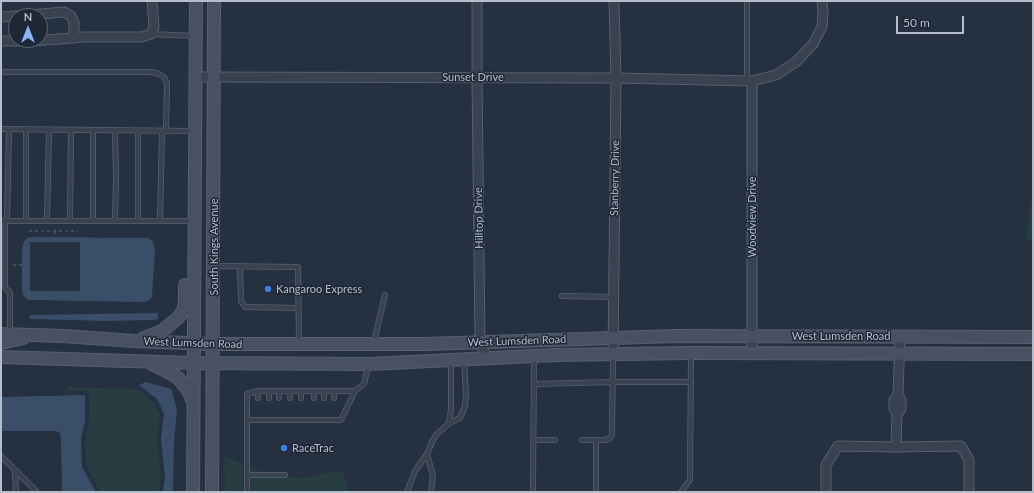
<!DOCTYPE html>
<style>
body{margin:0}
#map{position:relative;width:1034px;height:493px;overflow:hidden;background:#253040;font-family:Lato,sans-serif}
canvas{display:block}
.frame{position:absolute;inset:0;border:2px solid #b5bdca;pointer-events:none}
.north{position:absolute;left:8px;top:8px;width:40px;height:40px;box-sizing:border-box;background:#1e2735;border:1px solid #5a6371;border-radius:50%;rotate:0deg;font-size:11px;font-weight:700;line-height:16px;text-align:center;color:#b5bdca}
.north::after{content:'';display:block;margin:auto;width:14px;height:18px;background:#8cb4f9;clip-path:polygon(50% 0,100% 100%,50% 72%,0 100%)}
.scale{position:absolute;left:896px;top:16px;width:68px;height:18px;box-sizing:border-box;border:2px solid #b5bdca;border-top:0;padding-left:5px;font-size:12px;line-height:14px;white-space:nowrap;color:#b5bdca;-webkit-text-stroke:3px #1e2735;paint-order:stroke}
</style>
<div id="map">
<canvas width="1034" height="493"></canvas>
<div class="frame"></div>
<div class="north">N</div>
<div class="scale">50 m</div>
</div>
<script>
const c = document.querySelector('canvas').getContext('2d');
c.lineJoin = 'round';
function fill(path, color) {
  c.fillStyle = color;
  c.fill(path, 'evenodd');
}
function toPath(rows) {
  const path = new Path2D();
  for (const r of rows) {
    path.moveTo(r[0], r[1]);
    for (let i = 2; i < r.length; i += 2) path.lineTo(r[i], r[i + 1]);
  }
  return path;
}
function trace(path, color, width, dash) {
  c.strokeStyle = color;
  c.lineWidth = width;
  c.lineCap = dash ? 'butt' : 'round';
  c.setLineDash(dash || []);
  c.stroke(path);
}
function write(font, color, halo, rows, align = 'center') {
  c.font = font + ' Lato,sans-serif';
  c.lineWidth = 3;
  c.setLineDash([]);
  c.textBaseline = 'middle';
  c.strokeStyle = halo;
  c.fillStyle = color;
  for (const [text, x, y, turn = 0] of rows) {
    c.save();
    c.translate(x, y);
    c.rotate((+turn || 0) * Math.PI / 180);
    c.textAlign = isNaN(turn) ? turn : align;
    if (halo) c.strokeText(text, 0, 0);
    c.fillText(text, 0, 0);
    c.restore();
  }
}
fill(toPath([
 [1033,188,1033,240,1026,240],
 [68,387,137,389,154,402,160,415,157,439,161,477,158,492,100,492,86,465,85,439,89,421,89,394,85,391,68,391],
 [224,456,256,470,283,477,307,478,329,472,342,471,349,492,225,492]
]), '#273d41');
fill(toPath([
 [29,237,148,238,153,241,155,252,152,297,148,301,144,302,28,300,23,295,22,291,22,250,24,241],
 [30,242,80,242,79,291,30,291],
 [158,313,158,319,154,320,105,321,31,319,29,317,30,315],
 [146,382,171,389,177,409,174,441,173,492,163,492,165,477,161,439,164,414,157,399,139,385],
 [85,395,85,421,81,438,82,467,96,492,62,492,61,443,60,433,56,431,1,431,1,397]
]), '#3a4d69');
fill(toPath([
 [30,242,80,242,80,291,30,291],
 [32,244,78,244,78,289,32,289]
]), '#253040');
const lane = toPath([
 [747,1,747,81],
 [151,34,195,36],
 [1,72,149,72,157,73,164,77,167,83,166,131],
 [1,129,194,131],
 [26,130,26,221],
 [115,131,116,179,115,221],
 [1,221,194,221],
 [5,221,5,288,10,292,10,333],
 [7,221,9,129],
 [47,221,49,130],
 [70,221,71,130],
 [93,221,93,130],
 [138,221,138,131],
 [160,221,162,131],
 [214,266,298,267,299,342],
 [240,266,241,301,245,307,298,308],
 [562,296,614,297],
 [374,342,385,295],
 [534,384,613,382,691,382],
 [269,391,269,398],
 [279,391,279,398],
 [289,391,290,398],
 [301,391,301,398],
 [314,391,314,398],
 [324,391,324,398],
 [334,391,334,398],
 [258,398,258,391],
 [247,420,247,394,258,391,355,391],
 [449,423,451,409,451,361],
 [534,440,555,440],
 [582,440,604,440,609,439,612,435,613,355],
 [1,456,37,492],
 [15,471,16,492],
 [247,475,285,475],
 [247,492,247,420,341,420,355,391,364,384,369,364],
 [407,492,415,471,427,454],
 [431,492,433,476,427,454,432,442,436,435,449,423,460,418,465,406,466,394,464,360],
 [533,492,534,356],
 [596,492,596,440],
 [681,492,690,480,691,355]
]);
const street = toPath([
 [477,1,477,77,480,343,487,358],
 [18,16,64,12,71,16,74,23,74,38],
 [1,17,16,16],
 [1,41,33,41,84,37,141,37,151,34,154,27,152,1],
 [195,77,616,78,752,81,776,75,796,62,813,44,822,27,823,14,822,1],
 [752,353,752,81],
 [613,355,616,78,614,1],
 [897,414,901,409,901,400,898,395,900,336],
 [896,447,897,414,894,409,894,400,898,395],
 [826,492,826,465,838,446,896,447,961,446,969,460,969,492]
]);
const secondary = toPath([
 [1,334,64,336,133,341,213,344,426,344,676,336,1033,337],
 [142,339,162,331,178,318,183,311,185,302,185,285],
 [1,343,23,338],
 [1,357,193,363,369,364,554,355,691,353,1033,354],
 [152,364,172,374,179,379,188,390,192,400],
 [193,492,196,1],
 [212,492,214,1]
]);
trace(lane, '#57606d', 6);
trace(street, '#57606d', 11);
trace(secondary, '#57606d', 14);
trace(toPath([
 [29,231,78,231],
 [55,231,55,242],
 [13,265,30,265]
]), '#455a5e', 1.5, [3, 3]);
trace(lane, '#394250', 4.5);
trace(street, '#394250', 9);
trace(secondary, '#475163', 12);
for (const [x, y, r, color] of [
 [268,289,4,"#3f7fe0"],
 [284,448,4,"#3f7fe0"]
]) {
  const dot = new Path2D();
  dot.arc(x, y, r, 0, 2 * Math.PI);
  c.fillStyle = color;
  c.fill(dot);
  trace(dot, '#1e2735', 1.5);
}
write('11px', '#b5bdca', '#1e2735', [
 ["Sunset Drive",473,77],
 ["Stanberry Drive",615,178,-89],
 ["Woodview Drive",752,217,-90],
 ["Hilltop Drive",479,218,-91],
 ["South Kings Avenue",214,247,-90],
 ["West Lumsden Road",841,336],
 ["West Lumsden Road",517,341,-2],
 ["West Lumsden Road",193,343,2]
]);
write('11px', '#b5bdca', '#1e2735', [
 ["Kangaroo Express",276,289],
 ["RaceTrac",292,448]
], 'left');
</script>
